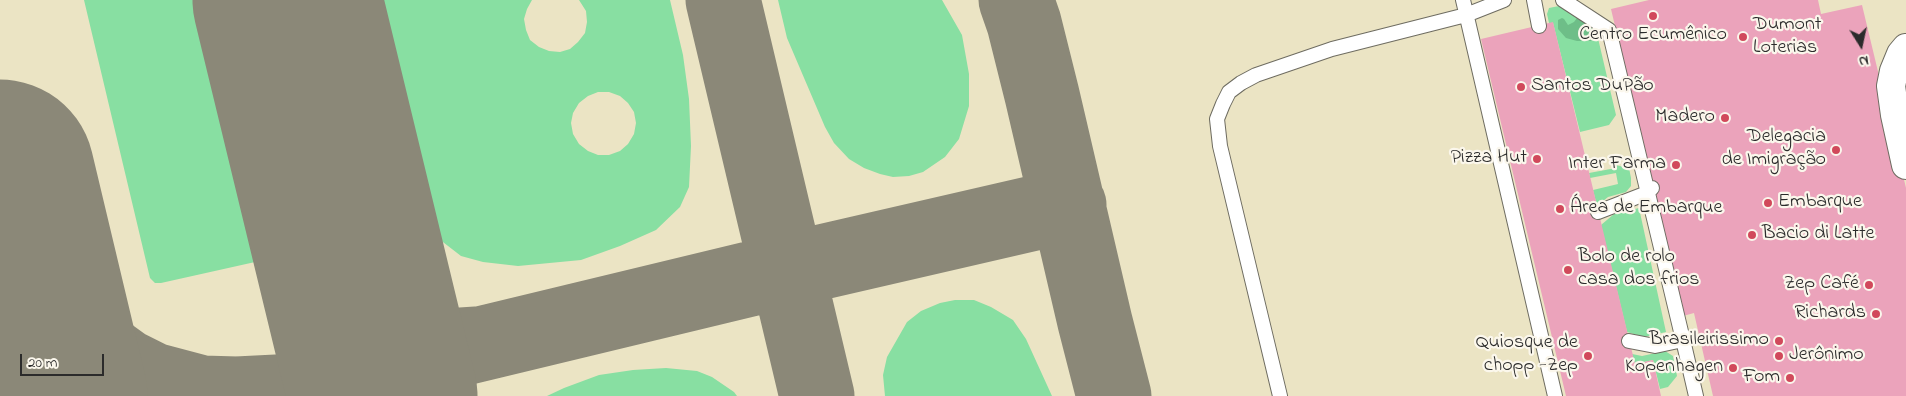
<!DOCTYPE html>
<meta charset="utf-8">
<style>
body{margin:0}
#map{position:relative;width:1906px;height:396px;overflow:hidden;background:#ebe4c4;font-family:"Indie Flower",sans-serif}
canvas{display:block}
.north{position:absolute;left:1836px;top:20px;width:50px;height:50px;-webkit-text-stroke:4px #fbf7ec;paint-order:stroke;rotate:170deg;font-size:14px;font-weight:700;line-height:20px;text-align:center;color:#2b2b2b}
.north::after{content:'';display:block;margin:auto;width:18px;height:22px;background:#2b2b2b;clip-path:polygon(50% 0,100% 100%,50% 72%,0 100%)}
.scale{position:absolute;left:20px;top:354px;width:84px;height:22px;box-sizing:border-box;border:2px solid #2b2b2b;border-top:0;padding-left:6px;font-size:15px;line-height:18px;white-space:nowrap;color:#2b2b2b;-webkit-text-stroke:4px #fbf7ec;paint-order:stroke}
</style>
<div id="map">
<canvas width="1906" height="396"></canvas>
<div class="north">N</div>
<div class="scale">20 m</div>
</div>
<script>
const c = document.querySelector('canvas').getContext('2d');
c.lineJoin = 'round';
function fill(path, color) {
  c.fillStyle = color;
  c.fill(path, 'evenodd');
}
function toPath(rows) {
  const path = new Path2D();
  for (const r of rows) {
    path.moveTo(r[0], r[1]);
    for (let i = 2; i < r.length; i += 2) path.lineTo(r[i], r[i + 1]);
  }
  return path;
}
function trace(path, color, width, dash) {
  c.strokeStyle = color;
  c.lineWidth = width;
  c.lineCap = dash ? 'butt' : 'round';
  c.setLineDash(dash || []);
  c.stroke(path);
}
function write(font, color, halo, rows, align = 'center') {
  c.font = font + ' "Indie Flower",sans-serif';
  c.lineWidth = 4.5;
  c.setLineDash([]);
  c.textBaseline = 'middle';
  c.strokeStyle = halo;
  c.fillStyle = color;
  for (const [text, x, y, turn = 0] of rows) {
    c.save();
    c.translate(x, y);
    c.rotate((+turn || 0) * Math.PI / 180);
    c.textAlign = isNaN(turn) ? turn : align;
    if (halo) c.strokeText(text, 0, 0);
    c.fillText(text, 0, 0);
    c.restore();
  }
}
fill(toPath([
 [84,0,206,0,266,249,266,256,264,260,161,283,155,283,150,278],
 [366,0,532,0,527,9,524,19,526,30,530,40,539,47,549,51,560,52,570,49,578,42,585,33,587,22,586,11,579,0,670,0,683,55,689,99,691,146,689,187,680,207,656,230,620,246,581,260,518,266,483,262,461,256,439,239,425,223,409,185],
 [598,92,609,92,620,96,628,103,634,112,636,123,634,134,628,144,620,151,609,155,598,155,588,151,579,144,573,134,571,123,573,113,579,103,588,96],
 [778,0,942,0,962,35,969,74,969,106,959,139,945,157,923,172,909,176,893,177,880,174,864,168,849,159,834,143,825,127,787,38],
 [1559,6,1591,27,1597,34,1616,115,1609,125,1580,132,1553,23,1549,23,1547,14,1549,8],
 [1615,165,1629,168,1631,178,1631,186,1626,192,1608,197,1597,206,1593,190,1618,184,1616,173,1590,178,1589,173,1616,168],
 [1639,208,1666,332,1644,337,1627,332,1601,225,1614,214],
 [955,300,974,300,991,307,1013,320,1026,339,1052,396,885,396,883,375,887,357,907,322,921,311,940,303],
 [1665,351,1673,356,1677,376,1668,387,1660,389,1653,360,1635,364,1632,354,1642,356],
 [666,368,697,371,712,377,734,392,737,396,547,396,564,388,599,375,633,370]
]), '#88dfa2');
fill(toPath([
 [1562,18,1564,19,1568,25,1574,22,1577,18,1591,27,1591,32,1593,39,1591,41,1577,41,1566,38,1558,29,1558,20]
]), '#6ebe88');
trace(toPath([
 [723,0,817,396],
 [1016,0,1024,23,1042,95,1095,322,1114,396],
 [5,196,27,253,57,307,89,340,125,366,153,380,202,393,237,394,277,392],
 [348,254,383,314,403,331,426,341,446,346,477,344],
 [265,396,787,270,1069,205]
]), '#8b8878', 75);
trace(toPath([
 [287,0,383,396],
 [0,174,53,396]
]), '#8b8878', 189);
fill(toPath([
 [1649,0,1818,0,1821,14,1862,5,1906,188,1906,396,1713,396,1694,313,1683,316,1611,9],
 [1553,22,1635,364,1653,360,1661,396,1566,396,1481,39]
]), '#eba3bb');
const service = toPath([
 [1463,0,1555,396],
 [1534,0,1539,26],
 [1563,0,1609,30,1683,340,1655,346,1629,341],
 [1598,212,1647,193,1652,188],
 [1688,338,1683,340,1696,396],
 [1280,396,1220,146,1217,119,1223,104,1229,92,1241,83,1256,75,1332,49,1466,15,1504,0]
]);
const tertiary = toPath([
 [1906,48,1901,54,1894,71,1891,86,1895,115,1906,165]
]);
trace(service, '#6e6c61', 16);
trace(tertiary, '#6e6c61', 30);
trace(service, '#fff', 14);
trace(tertiary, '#fff', 28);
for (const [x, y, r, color] of [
 [1653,16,5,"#d1495b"],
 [1743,37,5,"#d1495b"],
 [1521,87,5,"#d1495b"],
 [1725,118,5,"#d1495b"],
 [1836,150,5,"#d1495b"],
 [1537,159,5,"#d1495b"],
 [1676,165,5,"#d1495b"],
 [1768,203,5,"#d1495b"],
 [1560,209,5,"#d1495b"],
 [1752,235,5,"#d1495b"],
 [1568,270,5,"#d1495b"],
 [1869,285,5,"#d1495b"],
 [1876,314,5,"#d1495b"],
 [1779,341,5,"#d1495b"],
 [1588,356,5,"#d1495b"],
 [1779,356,5,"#d1495b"],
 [1733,368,5,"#d1495b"],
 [1790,378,5,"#d1495b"]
]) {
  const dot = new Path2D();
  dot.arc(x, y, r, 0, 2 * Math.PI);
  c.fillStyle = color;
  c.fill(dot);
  trace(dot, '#fbf7ec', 2);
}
write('20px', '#2b2b2b', '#fbf7ec', [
 ["Dumont",1753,26,"left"],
 ["Loterias",1753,49,"left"],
 ["Centro Ecumênico",1653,36,"center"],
 ["Santos DuPão",1531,87,"left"],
 ["Madero",1715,118],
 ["Delegacia",1826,138],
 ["de Imigração",1826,161],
 ["Pizza Hut",1527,159],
 ["Inter Farma",1666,165],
 ["Embarque",1778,203,"left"],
 ["Área de Embarque",1570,209,"left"],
 ["Bacio di Latte",1762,235,"left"],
 ["Bolo de rolo",1578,258,"left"],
 ["casa dos frios",1578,281,"left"],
 ["Zep Café",1859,285],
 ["Richards",1866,314],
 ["Brasileirissimo",1769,341],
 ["Quiosque de",1578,344],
 ["chopp -Zep",1578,367],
 ["Jerônimo",1789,356,"left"],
 ["Kopenhagen",1723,368],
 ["Fom",1780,378]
], 'right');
</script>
